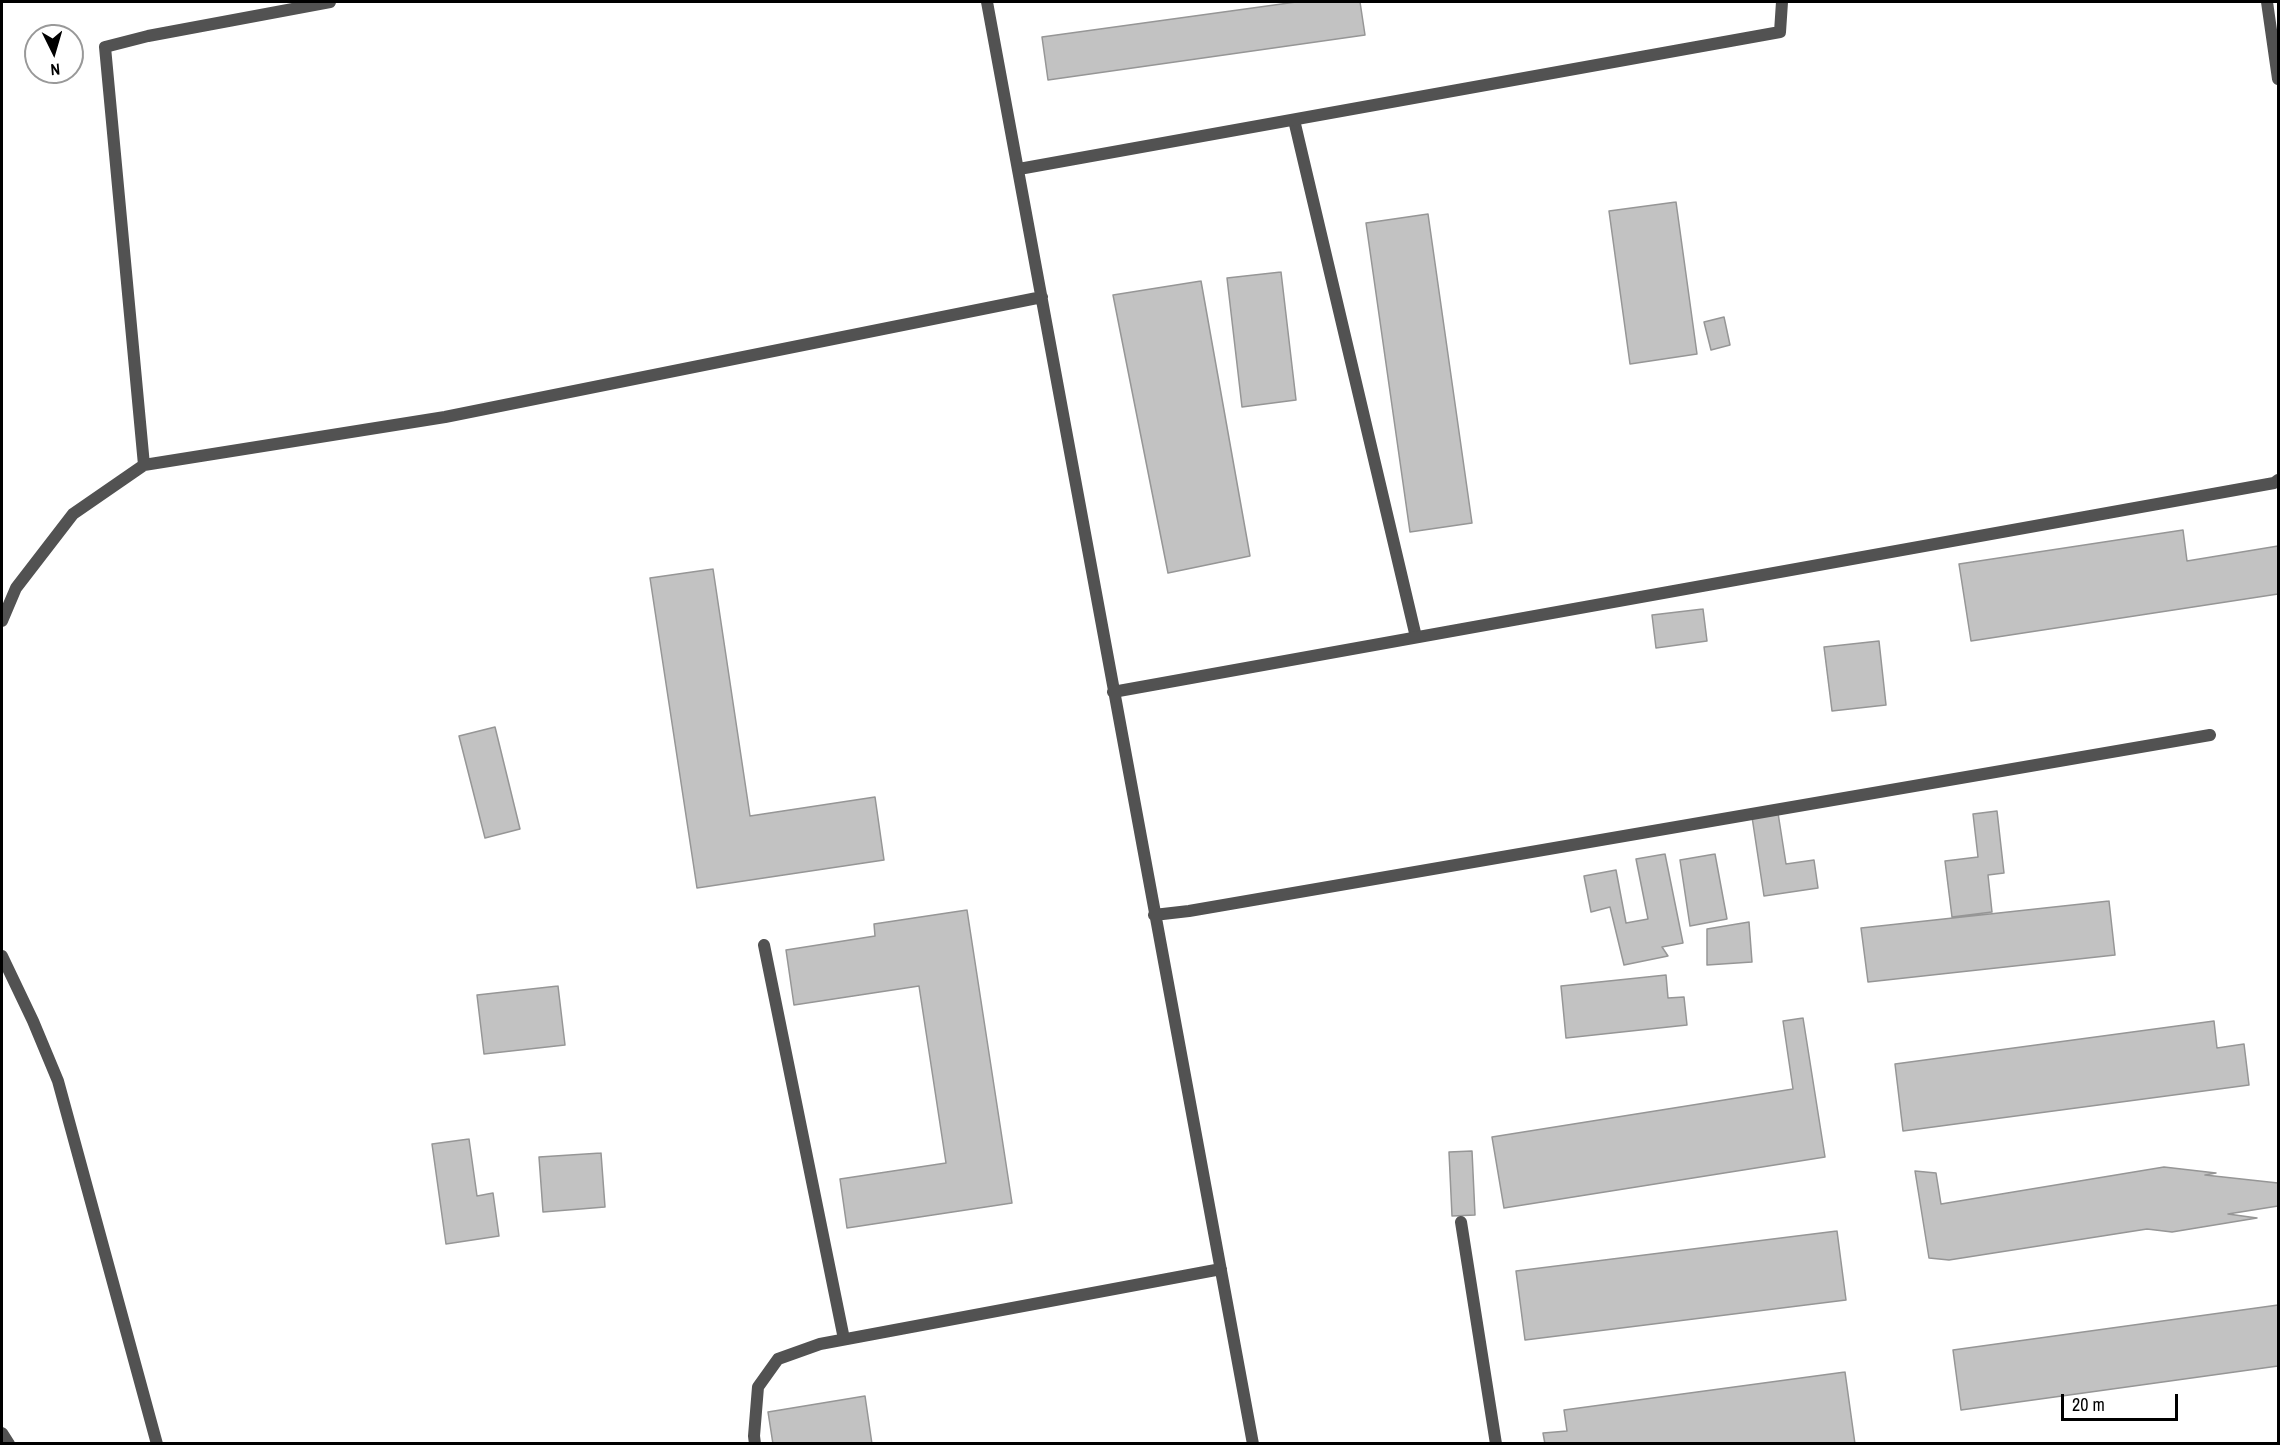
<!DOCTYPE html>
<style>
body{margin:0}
#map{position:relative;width:2280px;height:1445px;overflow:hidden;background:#fff;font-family:"Archivo Narrow",sans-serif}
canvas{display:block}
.frame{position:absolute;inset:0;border:3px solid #000;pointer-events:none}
.north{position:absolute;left:24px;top:24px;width:60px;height:60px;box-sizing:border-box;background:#fff;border:2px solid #999;border-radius:50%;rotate:175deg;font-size:16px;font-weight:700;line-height:24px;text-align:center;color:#000}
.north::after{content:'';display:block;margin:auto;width:21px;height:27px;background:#000;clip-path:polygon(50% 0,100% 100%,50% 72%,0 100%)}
.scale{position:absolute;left:2061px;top:1394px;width:117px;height:27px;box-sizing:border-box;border:3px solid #000;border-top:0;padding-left:8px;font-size:18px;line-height:21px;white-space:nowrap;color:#000;-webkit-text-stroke:4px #fff;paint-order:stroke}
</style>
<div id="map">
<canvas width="2280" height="1445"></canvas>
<div class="frame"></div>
<div class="north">N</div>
<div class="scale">20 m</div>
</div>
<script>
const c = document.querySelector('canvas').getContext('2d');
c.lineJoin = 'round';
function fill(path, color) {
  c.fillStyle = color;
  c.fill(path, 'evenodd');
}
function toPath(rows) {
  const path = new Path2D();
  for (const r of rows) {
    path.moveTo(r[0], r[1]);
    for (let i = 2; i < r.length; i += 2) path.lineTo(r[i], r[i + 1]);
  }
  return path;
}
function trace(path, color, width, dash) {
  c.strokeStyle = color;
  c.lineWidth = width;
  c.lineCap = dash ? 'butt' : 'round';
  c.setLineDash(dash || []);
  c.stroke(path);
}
const building = toPath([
 [1296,2,1360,2,1365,35,1048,80,1042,37,1296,2],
 [1676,202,1697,354,1630,364,1609,211,1676,202],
 [1428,214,1472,523,1410,532,1366,223,1428,214],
 [1281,272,1296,400,1242,407,1227,278,1281,272],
 [1201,281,1250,556,1168,573,1113,295,1201,281],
 [1724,317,1730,345,1711,350,1704,322,1724,317],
 [2183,530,2187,561,2278,546,2278,594,1971,641,1959,564,2183,530],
 [713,569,750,816,875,797,884,860,697,888,650,578,713,569],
 [1703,609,1707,641,1656,648,1652,615,1703,609],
 [1879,641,1886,705,1832,711,1824,647,1879,641],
 [495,727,520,829,485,838,459,736,495,727],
 [1997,811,2004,873,1988,875,1992,912,1952,917,1945,861,1978,857,1973,814,1997,811],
 [1778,813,1786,864,1814,860,1818,888,1764,896,1752,817,1778,813],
 [1665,854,1683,943,1662,947,1668,956,1624,965,1610,907,1591,912,1584,876,1616,870,1626,923,1648,919,1636,859,1665,854],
 [1715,854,1727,919,1690,926,1680,860,1715,854],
 [2109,901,2115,955,1868,982,1861,928,2109,901],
 [967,910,1012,1203,847,1228,840,1179,946,1163,919,986,794,1005,786,950,875,936,874,924,967,910],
 [1749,922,1752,962,1707,965,1707,929,1749,922],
 [1666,975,1668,998,1684,997,1687,1025,1566,1038,1561,986,1666,975],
 [558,986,565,1045,484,1054,477,995,558,986],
 [1803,1018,1825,1157,1504,1208,1492,1137,1793,1089,1783,1021,1803,1018],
 [2214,1021,2217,1048,2244,1044,2249,1085,1903,1131,1895,1064,2214,1021],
 [469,1139,477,1196,493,1193,499,1236,446,1244,432,1144,469,1139],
 [1472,1151,1475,1215,1452,1216,1449,1152,1472,1151],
 [601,1153,605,1207,543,1212,539,1157,601,1153],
 [2164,1167,2216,1173,2205,1175,2278,1183,2278,1206,2228,1214,2257,1218,2172,1232,2147,1229,1949,1260,1929,1258,1915,1171,1936,1173,1941,1204,2164,1167],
 [1837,1231,1846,1300,1525,1340,1516,1271,1837,1231],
 [2278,1305,2278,1366,1961,1410,1953,1350,2278,1305],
 [1845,1372,1855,1444,1545,1444,1543,1433,1567,1431,1564,1410,1845,1372],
 [865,1396,872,1444,773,1444,768,1412,865,1396]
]);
fill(building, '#c2c2c2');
trace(building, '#969696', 1.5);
trace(toPath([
 [1294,120,1416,637],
 [1461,1222,1496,1444]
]), '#525252', 12);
trace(toPath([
 [330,2,148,36,105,47,144,465,445,417,1042,297],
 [987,2,1253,1444],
 [2267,2,2278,79],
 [1019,169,1780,32,1782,2],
 [2,621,16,588,73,514,144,465],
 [1113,692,2274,483,2278,480],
 [1154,915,1189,911,2210,735],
 [764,945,844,1339],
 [2,956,33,1021,58,1081,157,1444],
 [755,1444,754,1436,758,1387,778,1359,820,1344,1221,1269]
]), '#525252', 12);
trace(toPath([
 [2,1433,9,1444]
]), '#525252', 12);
</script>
